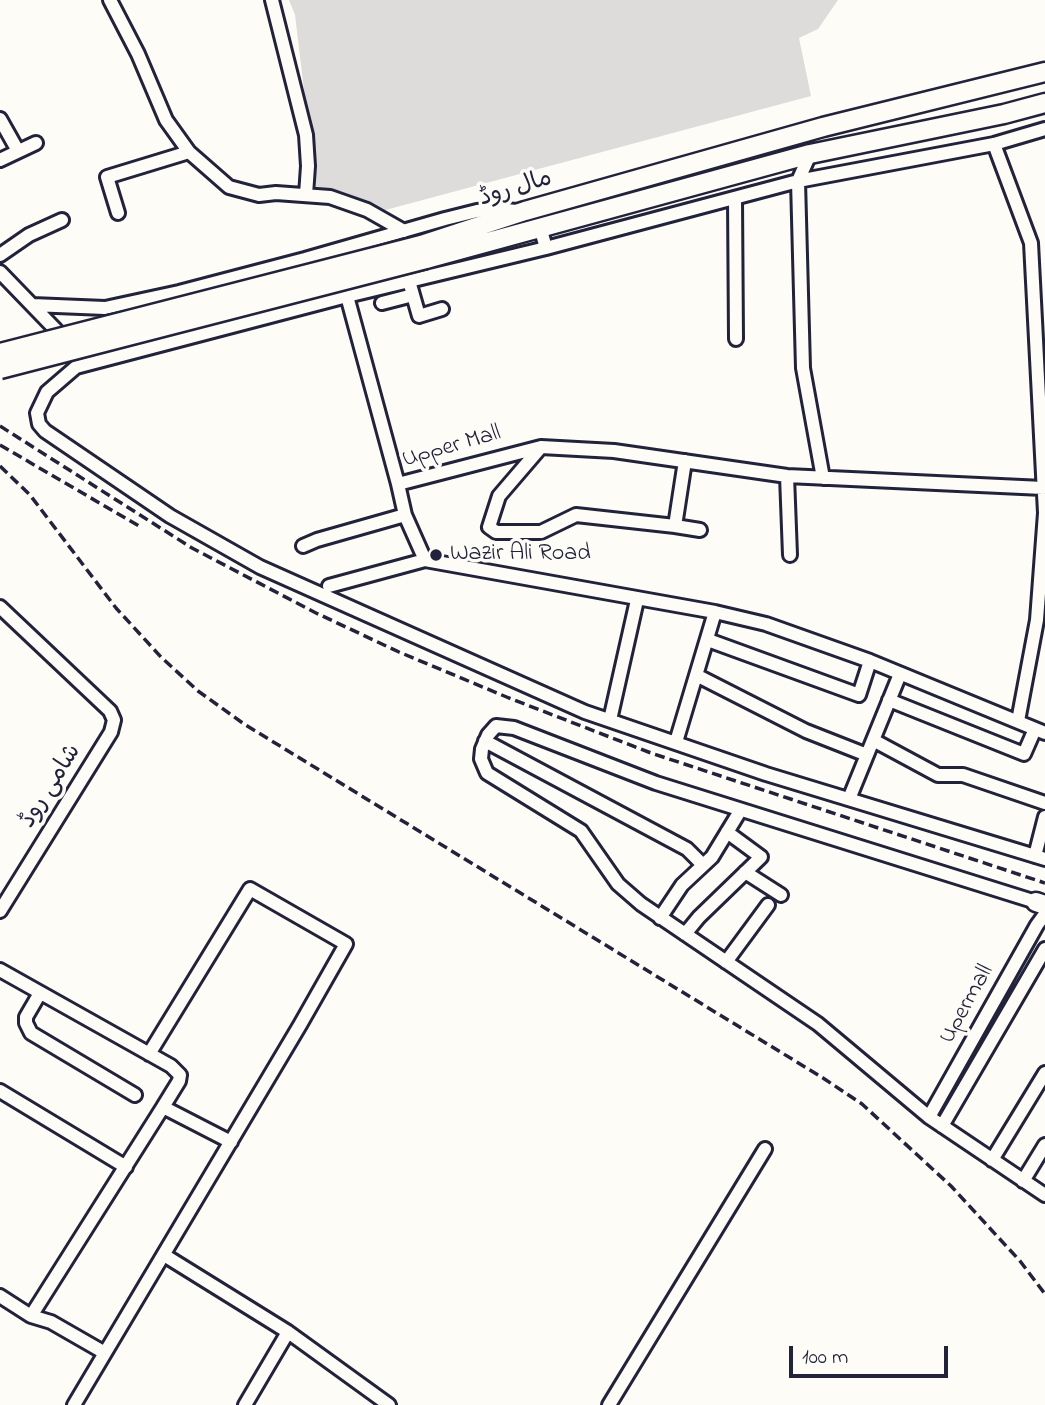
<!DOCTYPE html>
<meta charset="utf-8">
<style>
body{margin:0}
#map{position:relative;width:1045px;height:1405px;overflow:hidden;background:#fdfcf7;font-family:"Indie Flower",sans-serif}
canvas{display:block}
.scale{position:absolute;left:789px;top:1346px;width:159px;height:32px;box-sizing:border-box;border:4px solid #22223b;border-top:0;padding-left:9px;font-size:21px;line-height:24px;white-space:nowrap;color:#22223b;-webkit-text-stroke:5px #fdfcf7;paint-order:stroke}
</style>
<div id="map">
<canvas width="1045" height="1405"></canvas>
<div class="scale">100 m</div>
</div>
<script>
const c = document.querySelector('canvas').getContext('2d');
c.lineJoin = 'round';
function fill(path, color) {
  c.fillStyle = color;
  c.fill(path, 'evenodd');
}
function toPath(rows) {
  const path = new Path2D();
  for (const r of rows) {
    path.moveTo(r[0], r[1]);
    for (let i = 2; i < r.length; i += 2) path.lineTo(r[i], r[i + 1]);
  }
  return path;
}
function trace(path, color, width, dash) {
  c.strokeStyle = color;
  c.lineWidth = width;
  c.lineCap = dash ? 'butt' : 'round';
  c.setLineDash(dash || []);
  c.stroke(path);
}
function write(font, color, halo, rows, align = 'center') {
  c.font = font + ' "Indie Flower","Playpen Sans Arabic",sans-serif';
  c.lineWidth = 7;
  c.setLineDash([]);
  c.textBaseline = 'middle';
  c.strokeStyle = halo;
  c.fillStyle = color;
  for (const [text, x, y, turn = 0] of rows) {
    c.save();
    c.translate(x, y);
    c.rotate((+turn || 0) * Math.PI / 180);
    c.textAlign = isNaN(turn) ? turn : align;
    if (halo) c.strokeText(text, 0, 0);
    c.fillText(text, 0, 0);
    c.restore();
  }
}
fill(toPath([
 [289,0,838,0,818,29,799,38,811,96,363,216,316,190,295,15]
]), '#dddcdb');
const street = toPath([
 [110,0,138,54,166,120,189,152,229,187,259,195,276,193,330,197,367,210,404,231],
 [272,0,306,135,308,166,306,195],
 [0,119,18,151],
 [994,144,1031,243,1045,513,1037,620,1018,721],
 [810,154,798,181,803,368,823,478],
 [0,160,36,143],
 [735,199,736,339],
 [118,213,107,177,189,152],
 [540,227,546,248,347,296,76,367,47,392,37,413,39,424,45,431,170,516,260,567,585,712,766,774,1045,859],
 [546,248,798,181,994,144,1045,129],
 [0,255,29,235,62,220],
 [0,272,56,330,64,345],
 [409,281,419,316,442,309],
 [347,296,398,484],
 [382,303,413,295],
 [32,305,105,308,179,292,305,259,445,219,477,211,497,209,516,211],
 [541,447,499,496,489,527,496,532,541,532,576,515,675,526,685,461],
 [787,476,790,555],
 [1043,488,787,476,614,451,541,447,398,484,405,515,425,560,715,612,766,624,870,661,1045,733],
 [675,526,700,530],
 [303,546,317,540,405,515],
 [329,586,425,560],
 [0,607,110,711,114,720,111,732,0,911],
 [708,640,859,695,870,661],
 [698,676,806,731,867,755],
 [889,700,1024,754,1035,729],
 [610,720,637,600],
 [873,740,938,775,963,775,1045,803],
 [485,741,687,849,703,865],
 [676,742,715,612],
 [849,799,900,674],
 [1035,856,1045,817],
 [745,872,781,895],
 [1036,902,656,783,514,728,496,726,488,735,482,749,481,759,487,773,581,831,618,884,641,904,818,1024,929,1117,1045,1195],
 [660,918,682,885,712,857,740,811],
 [685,934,699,917,761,857,727,832],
 [726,962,768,905],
 [0,970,171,1066,180,1075,179,1081,163,1107,231,1142],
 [40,993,26,1017,26,1023,31,1033,135,1095],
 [0,1091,126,1167],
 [929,1117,1037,925,1045,914],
 [942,1126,1045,949],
 [992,1160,1045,1073],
 [1023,1181,1045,1145],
 [164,1255,288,1332,389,1405],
 [0,1296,31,1316,163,1107],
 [31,1316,51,1322,105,1353],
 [74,1405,300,1025,346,944,250,889,149,1054],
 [245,1405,288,1332],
 [609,1405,765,1149]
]);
const secondary = toPath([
 [421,245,525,211,823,127,1045,72],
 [426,259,810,154,1004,114,1045,103],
 [1036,902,1045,905]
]);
trace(street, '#22223b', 18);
trace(secondary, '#22223b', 23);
trace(street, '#fdfcf7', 12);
trace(secondary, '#fdfcf7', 18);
trace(toPath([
 [0,426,192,548,316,613,399,652,509,698,651,753,1045,883],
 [0,445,139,526],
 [0,466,30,495,116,608,161,657,198,691,244,724,823,1078,862,1104,951,1186,1020,1261,1045,1294]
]), '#22223b', 3.5, [10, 5]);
const secondaryBridge = toPath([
 [0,353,421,245],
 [0,369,426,259]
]);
trace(secondaryBridge, '#22223b', 23, []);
trace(secondaryBridge, '#fdfcf7', 18);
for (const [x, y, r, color] of [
 [436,555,7,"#22223b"]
]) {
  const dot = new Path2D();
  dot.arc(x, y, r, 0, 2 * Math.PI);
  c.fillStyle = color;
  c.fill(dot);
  trace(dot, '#fdfcf7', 2.5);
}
write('24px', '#22223b', '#fdfcf7', [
 ["مال روڈ",516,190,-17],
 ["Upper Mall",452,448,-16],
 ["شامی روڈ",52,787,-58],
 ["Upermall",968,1005,-61]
]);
write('24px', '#22223b', '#fdfcf7', [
 ["Wazir Ali Road",450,555]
], 'left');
</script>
